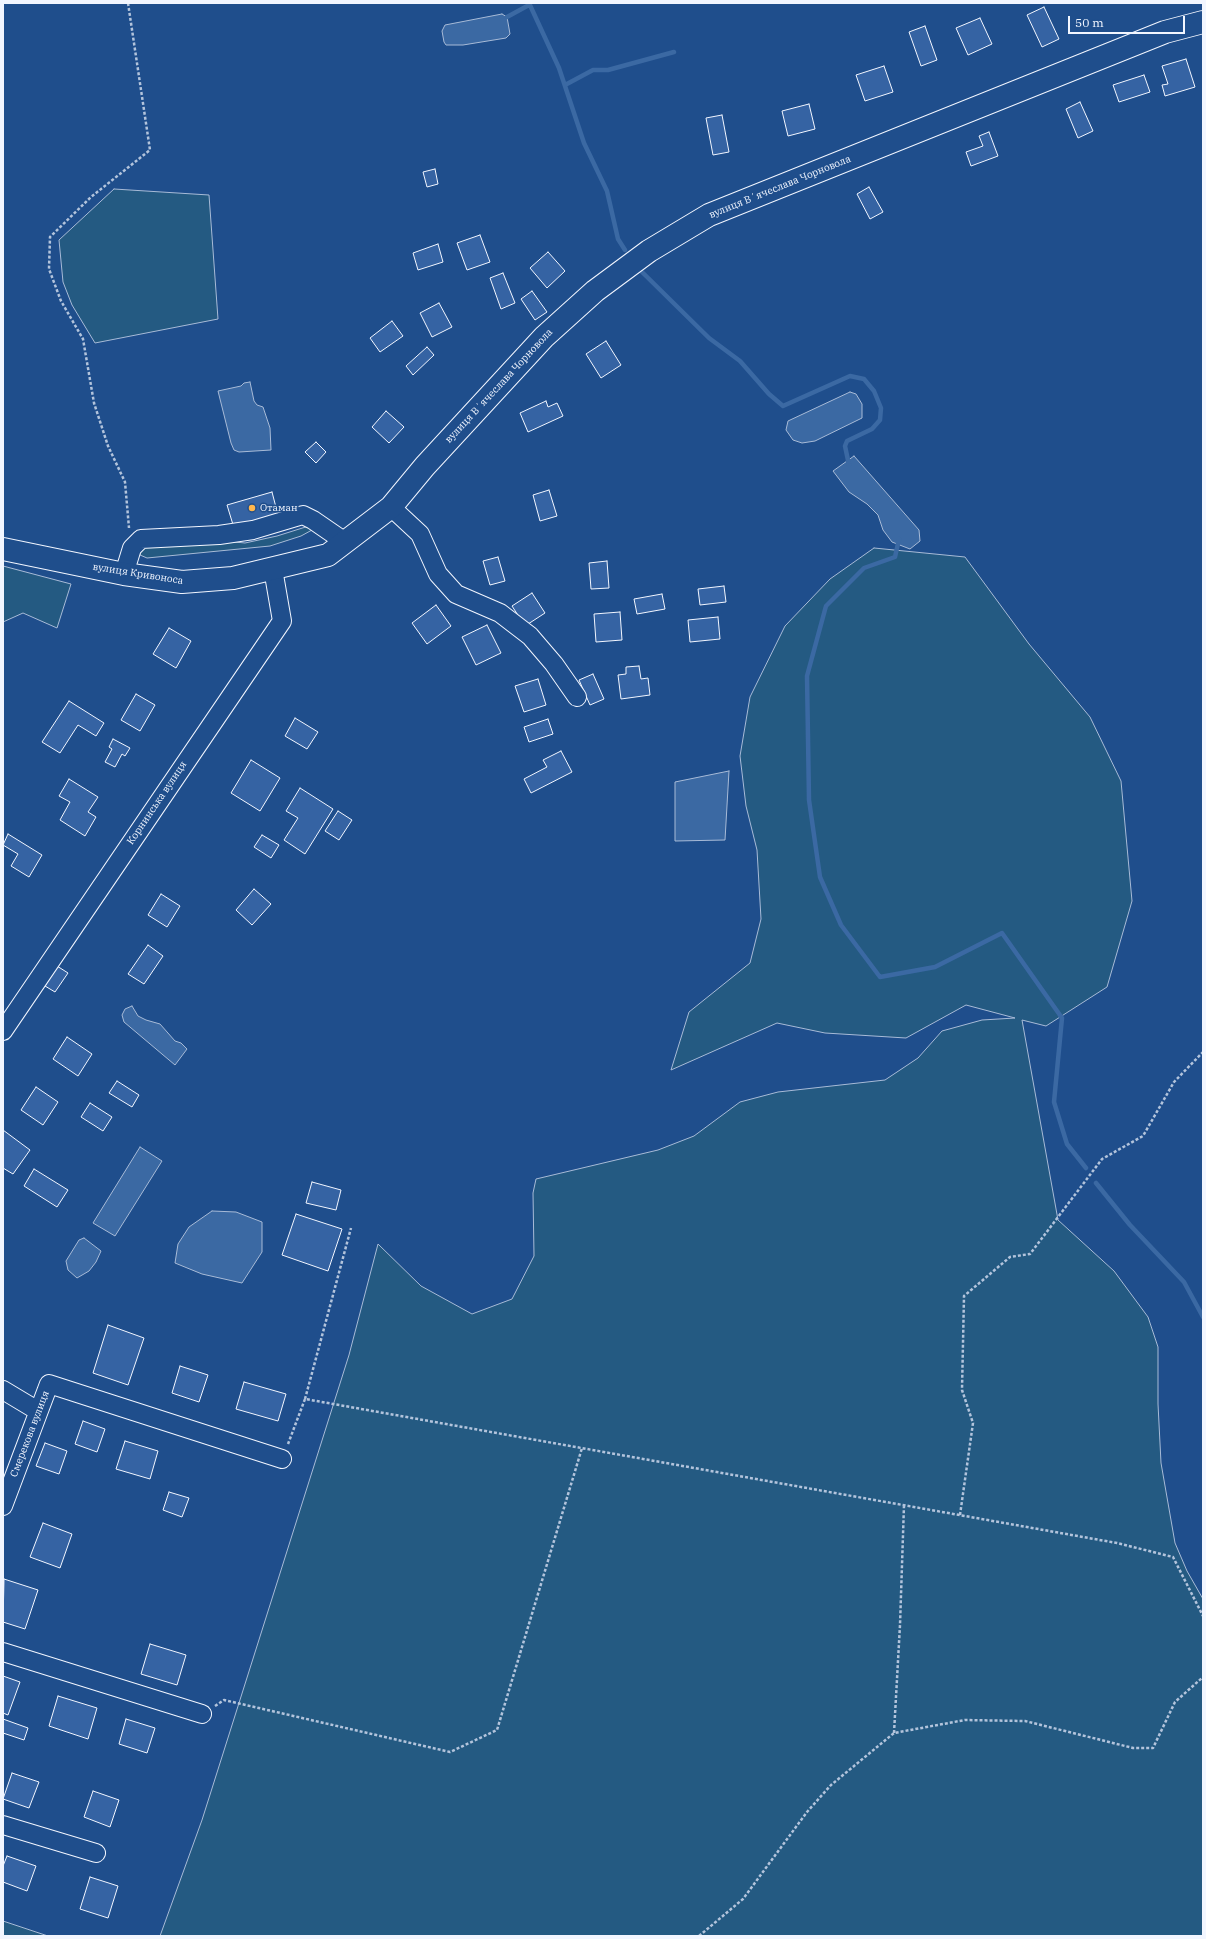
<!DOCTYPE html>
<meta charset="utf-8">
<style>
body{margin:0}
#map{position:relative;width:1206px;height:1939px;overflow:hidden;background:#1f4e8c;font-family:"IBM Plex Serif",serif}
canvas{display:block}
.frame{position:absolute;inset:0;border:4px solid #f2f6ff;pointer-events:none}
.scale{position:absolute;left:1068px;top:16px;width:117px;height:18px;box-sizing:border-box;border:2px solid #f2f6ff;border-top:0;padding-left:5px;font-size:12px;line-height:14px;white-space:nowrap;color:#f2f6ff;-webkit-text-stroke:3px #1f4e8c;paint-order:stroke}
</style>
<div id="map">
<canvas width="1206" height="1939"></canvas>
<div class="frame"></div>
<div class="scale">50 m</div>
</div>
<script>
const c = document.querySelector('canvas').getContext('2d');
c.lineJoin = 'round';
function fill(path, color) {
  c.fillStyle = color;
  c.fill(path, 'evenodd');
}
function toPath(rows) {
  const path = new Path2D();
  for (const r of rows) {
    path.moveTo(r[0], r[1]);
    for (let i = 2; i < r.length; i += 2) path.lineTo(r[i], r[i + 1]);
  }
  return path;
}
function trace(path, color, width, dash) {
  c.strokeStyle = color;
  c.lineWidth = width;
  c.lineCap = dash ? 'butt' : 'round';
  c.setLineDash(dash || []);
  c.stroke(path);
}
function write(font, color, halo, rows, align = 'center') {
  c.font = font + ' "IBM Plex Serif",serif';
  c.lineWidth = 3;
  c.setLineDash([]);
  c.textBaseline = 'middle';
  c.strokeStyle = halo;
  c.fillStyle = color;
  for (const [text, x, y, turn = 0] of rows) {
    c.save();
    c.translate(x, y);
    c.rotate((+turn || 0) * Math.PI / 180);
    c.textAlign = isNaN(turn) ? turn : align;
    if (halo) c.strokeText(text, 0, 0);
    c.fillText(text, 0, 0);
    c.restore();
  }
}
const green = toPath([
 [114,189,209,195,218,319,95,343,72,305,63,282,59,240,114,189],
 [312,525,312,530,301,536,270,546,147,558,140,555,141,548,225,541,245,543,277,536,312,525],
 [874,548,965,557,1029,644,1090,717,1121,781,1132,901,1107,987,1046,1026,1022,1020,1058,1220,1114,1271,1148,1317,1158,1347,1158,1404,1161,1463,1175,1543,1187,1571,1203,1599,1203,1936,160,1936,202,1820,349,1355,378,1244,421,1286,472,1314,512,1299,534,1256,533,1193,536,1179,658,1150,694,1136,740,1102,778,1092,885,1080,918,1058,942,1031,982,1020,1015,1018,966,1005,906,1038,825,1033,777,1023,671,1070,689,1012,750,963,761,919,757,850,746,806,740,756,750,697,785,626,830,579,874,548],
 [3,566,71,584,57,628,23,613,3,622,3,566],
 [3,1921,48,1936,3,1936,3,1921]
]);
fill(green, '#245a82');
trace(green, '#a8bbd7', 1);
const water = toPath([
 [502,14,507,17,510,34,506,38,463,45,446,45,444,42,442,31,445,25,502,14],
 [250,382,254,401,257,405,263,407,270,428,271,450,239,452,234,450,231,443,218,391,241,386,244,383,250,382],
 [850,392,856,394,862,404,862,418,815,441,802,443,793,440,786,430,788,421,850,392],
 [854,456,919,530,920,541,910,549,892,542,883,530,878,515,867,504,849,492,833,471,854,456],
 [729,771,725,840,675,841,675,782,729,771],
 [132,1006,138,1016,146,1020,160,1024,175,1041,181,1043,187,1049,175,1065,124,1022,122,1015,125,1009,132,1006],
 [140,1147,162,1161,115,1236,93,1223,140,1147],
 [212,1211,236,1212,262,1222,262,1252,242,1283,202,1274,175,1263,178,1244,189,1227,212,1211],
 [84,1238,101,1251,96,1262,89,1271,77,1278,68,1270,66,1261,79,1240,84,1238]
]);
fill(water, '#3b69a3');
trace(water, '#a8bbd7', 1);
trace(toPath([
 [529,3,559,68,584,143,607,191,618,239,625,250],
 [507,17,529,5],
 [565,85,593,70,608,70,674,52],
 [641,271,709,338,740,361,769,394,783,406,850,376,864,379,874,391,881,408,880,420,872,429,847,441,845,446,849,465],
 [899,539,895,557,864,568,826,606,807,676,809,800,820,877,841,925,880,977,935,967,1002,933,1062,1018,1054,1102,1067,1144,1086,1168],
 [1096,1183,1130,1225,1184,1282,1203,1317]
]), '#3b69a3', 4.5);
const building = toPath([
 [1044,7,1059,39,1042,47,1027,15,1044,7],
 [980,18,992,44,968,55,956,28,980,18],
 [925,26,937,60,921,66,909,32,925,26],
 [1186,59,1195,87,1165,96,1162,85,1168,84,1162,66,1186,59],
 [884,66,893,92,865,101,856,75,884,66],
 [1144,75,1150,92,1119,102,1113,85,1144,75],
 [1080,102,1093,131,1078,138,1066,109,1080,102],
 [809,104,815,129,788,136,782,111,809,104],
 [722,115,729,152,713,155,706,118,722,115],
 [989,132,998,156,971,166,966,152,983,146,979,136,989,132],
 [435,169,438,184,427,187,423,172,435,169],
 [869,187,883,212,870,219,857,194,869,187],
 [480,235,490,262,467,270,457,243,480,235],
 [438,244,443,262,418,270,413,253,438,244],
 [548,252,565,271,547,288,530,268,548,252],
 [503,273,515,303,501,309,490,278,503,273],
 [532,291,547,312,535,320,521,299,532,291],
 [439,303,452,327,432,337,420,313,439,303],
 [392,321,403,336,380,352,370,338,392,321],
 [606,341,621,365,601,378,586,354,606,341],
 [427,347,434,355,413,375,406,366,427,347],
 [546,401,548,407,557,403,563,416,528,432,520,413,546,401],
 [386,411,404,427,389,443,372,427,386,411],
 [316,442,326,452,316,463,305,452,316,442],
 [549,490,557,516,540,521,533,495,549,490],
 [272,492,278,515,234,528,227,505,272,492],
 [498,557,505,581,490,585,483,561,498,557],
 [607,561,609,588,591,589,589,563,607,561],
 [724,586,726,602,700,605,698,589,724,586],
 [532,593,545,613,525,626,512,606,532,593],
 [662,594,665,609,637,614,634,599,662,594],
 [436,605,451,626,427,644,412,623,436,605],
 [620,612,622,640,596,642,594,614,620,612],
 [718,617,720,639,690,642,688,620,718,617],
 [487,625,501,653,476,665,462,637,487,625],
 [169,628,191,641,176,668,153,654,169,628],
 [639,666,641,679,648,678,650,695,621,699,618,675,626,674,626,667,639,666],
 [593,674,604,699,590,705,579,680,593,674],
 [538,679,546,705,524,712,515,686,538,679],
 [136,694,155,705,140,731,121,720,136,694],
 [69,701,104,723,96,736,78,725,60,753,42,742,69,701],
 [295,718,318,732,307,749,285,736,295,718],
 [548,719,553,734,529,742,524,727,548,719],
 [113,739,130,748,125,756,122,754,115,767,105,762,112,749,109,747,113,739],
 [561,751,572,772,531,793,524,779,547,767,543,760,561,751],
 [251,760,280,778,260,811,231,793,251,760],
 [69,779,98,797,88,812,96,817,85,836,60,820,70,802,59,796,69,779],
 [300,788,333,809,305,854,284,840,298,818,286,811,300,788],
 [338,811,352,820,339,840,325,831,338,811],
 [8,834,42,855,29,877,11,866,18,854,3,845,8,834],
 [262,835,279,845,271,858,254,847,262,835],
 [254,889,271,904,252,925,236,910,254,889],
 [161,894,180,906,167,927,148,915,161,894],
 [148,945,163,956,144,984,128,974,148,945],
 [57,966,68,973,55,992,45,986,57,966],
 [67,1037,92,1054,78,1076,53,1059,67,1037],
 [117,1081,139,1095,132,1107,109,1093,117,1081],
 [36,1087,58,1102,43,1125,21,1110,36,1087],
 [90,1103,112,1117,103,1131,81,1117,90,1103],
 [3,1130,30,1150,13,1174,3,1168,3,1130],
 [34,1169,68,1190,57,1207,24,1186,34,1169],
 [312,1182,341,1190,336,1210,306,1203,312,1182],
 [296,1214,342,1229,328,1271,282,1255,296,1214],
 [108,1325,144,1338,128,1385,93,1373,108,1325],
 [180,1366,208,1375,199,1402,172,1393,180,1366],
 [244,1382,286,1394,278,1421,236,1409,244,1382],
 [83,1421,105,1429,97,1452,75,1444,83,1421],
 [125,1441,158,1451,150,1479,116,1469,125,1441],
 [45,1443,67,1451,59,1474,36,1466,45,1443],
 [169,1492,189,1498,182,1517,163,1510,169,1492],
 [43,1523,72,1534,60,1568,30,1557,43,1523],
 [4,1579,38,1590,25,1629,3,1622,4,1579],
 [150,1644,186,1655,177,1685,141,1674,150,1644],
 [3,1676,20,1682,8,1715,3,1713,3,1676],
 [58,1696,97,1708,88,1739,49,1726,58,1696],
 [3,1719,28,1728,24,1740,3,1733,3,1719],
 [126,1719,155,1728,147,1753,119,1744,126,1719],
 [12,1773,39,1782,29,1808,3,1799,12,1773],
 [93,1791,119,1800,110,1827,84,1817,93,1791],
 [7,1856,36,1866,27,1891,3,1882,3,1866,7,1856],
 [90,1877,118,1886,108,1918,80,1909,90,1877]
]);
fill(building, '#3563a3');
trace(building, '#f2f6ff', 1);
const minor = toPath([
 [391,507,420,534,438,574,456,594,500,613,530,636,554,664,577,697],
 [124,574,132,548,141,539,219,535,253,530,303,515,313,520,345,542],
 [3,1031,282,621,273,569],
 [3,1390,38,1411],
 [3,1506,49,1384,282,1459],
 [3,1652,202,1714],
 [3,1825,96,1853]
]);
const major = toPath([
 [3,549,124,574,182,582,233,578,328,555,391,507,425,466,544,337,595,291,649,251,709,215,1165,32,1203,22]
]);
trace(minor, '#f2f6ff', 20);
trace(major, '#f2f6ff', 24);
trace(toPath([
 [128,3,150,150,91,197,50,237,49,269,61,301,83,339,94,403,108,446,125,482,129,528],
 [305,1399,351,1228],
 [288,1444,305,1399,1117,1543,1173,1557,1203,1616],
 [960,1515,973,1423,962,1390,964,1296,1010,1257,1030,1254,1102,1159,1143,1136,1174,1082,1203,1052],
 [215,1706,224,1700,450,1752,497,1730,582,1448],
 [894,1733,900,1625,904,1505],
 [699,1936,743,1899,807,1812,831,1785,894,1733,965,1720,1025,1721,1133,1748,1153,1748,1175,1702,1203,1677]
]), '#b3c4dc', 2.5, [3, 2]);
trace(minor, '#1f4e8c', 18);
trace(major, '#1f4e8c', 22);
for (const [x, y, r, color] of [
 [252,508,4,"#ffb74d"]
]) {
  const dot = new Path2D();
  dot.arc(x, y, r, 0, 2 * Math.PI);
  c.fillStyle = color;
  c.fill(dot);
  trace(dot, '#1f4e8c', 1.5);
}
write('10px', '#f2f6ff', '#1f4e8c', [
 ["вулиця Вʼячеслава Чорновола",780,187,-22],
 ["вулиця Вʼячеслава Чорновола",499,386,-47],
 ["вулиця Кривоноса",138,574,9],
 ["Корнинська вулиця",157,803,-56],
 ["Смерекова вулиця",30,1434,-69]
]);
write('10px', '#f2f6ff', '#1f4e8c', [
 ["Отаман",260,508]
], 'left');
</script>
